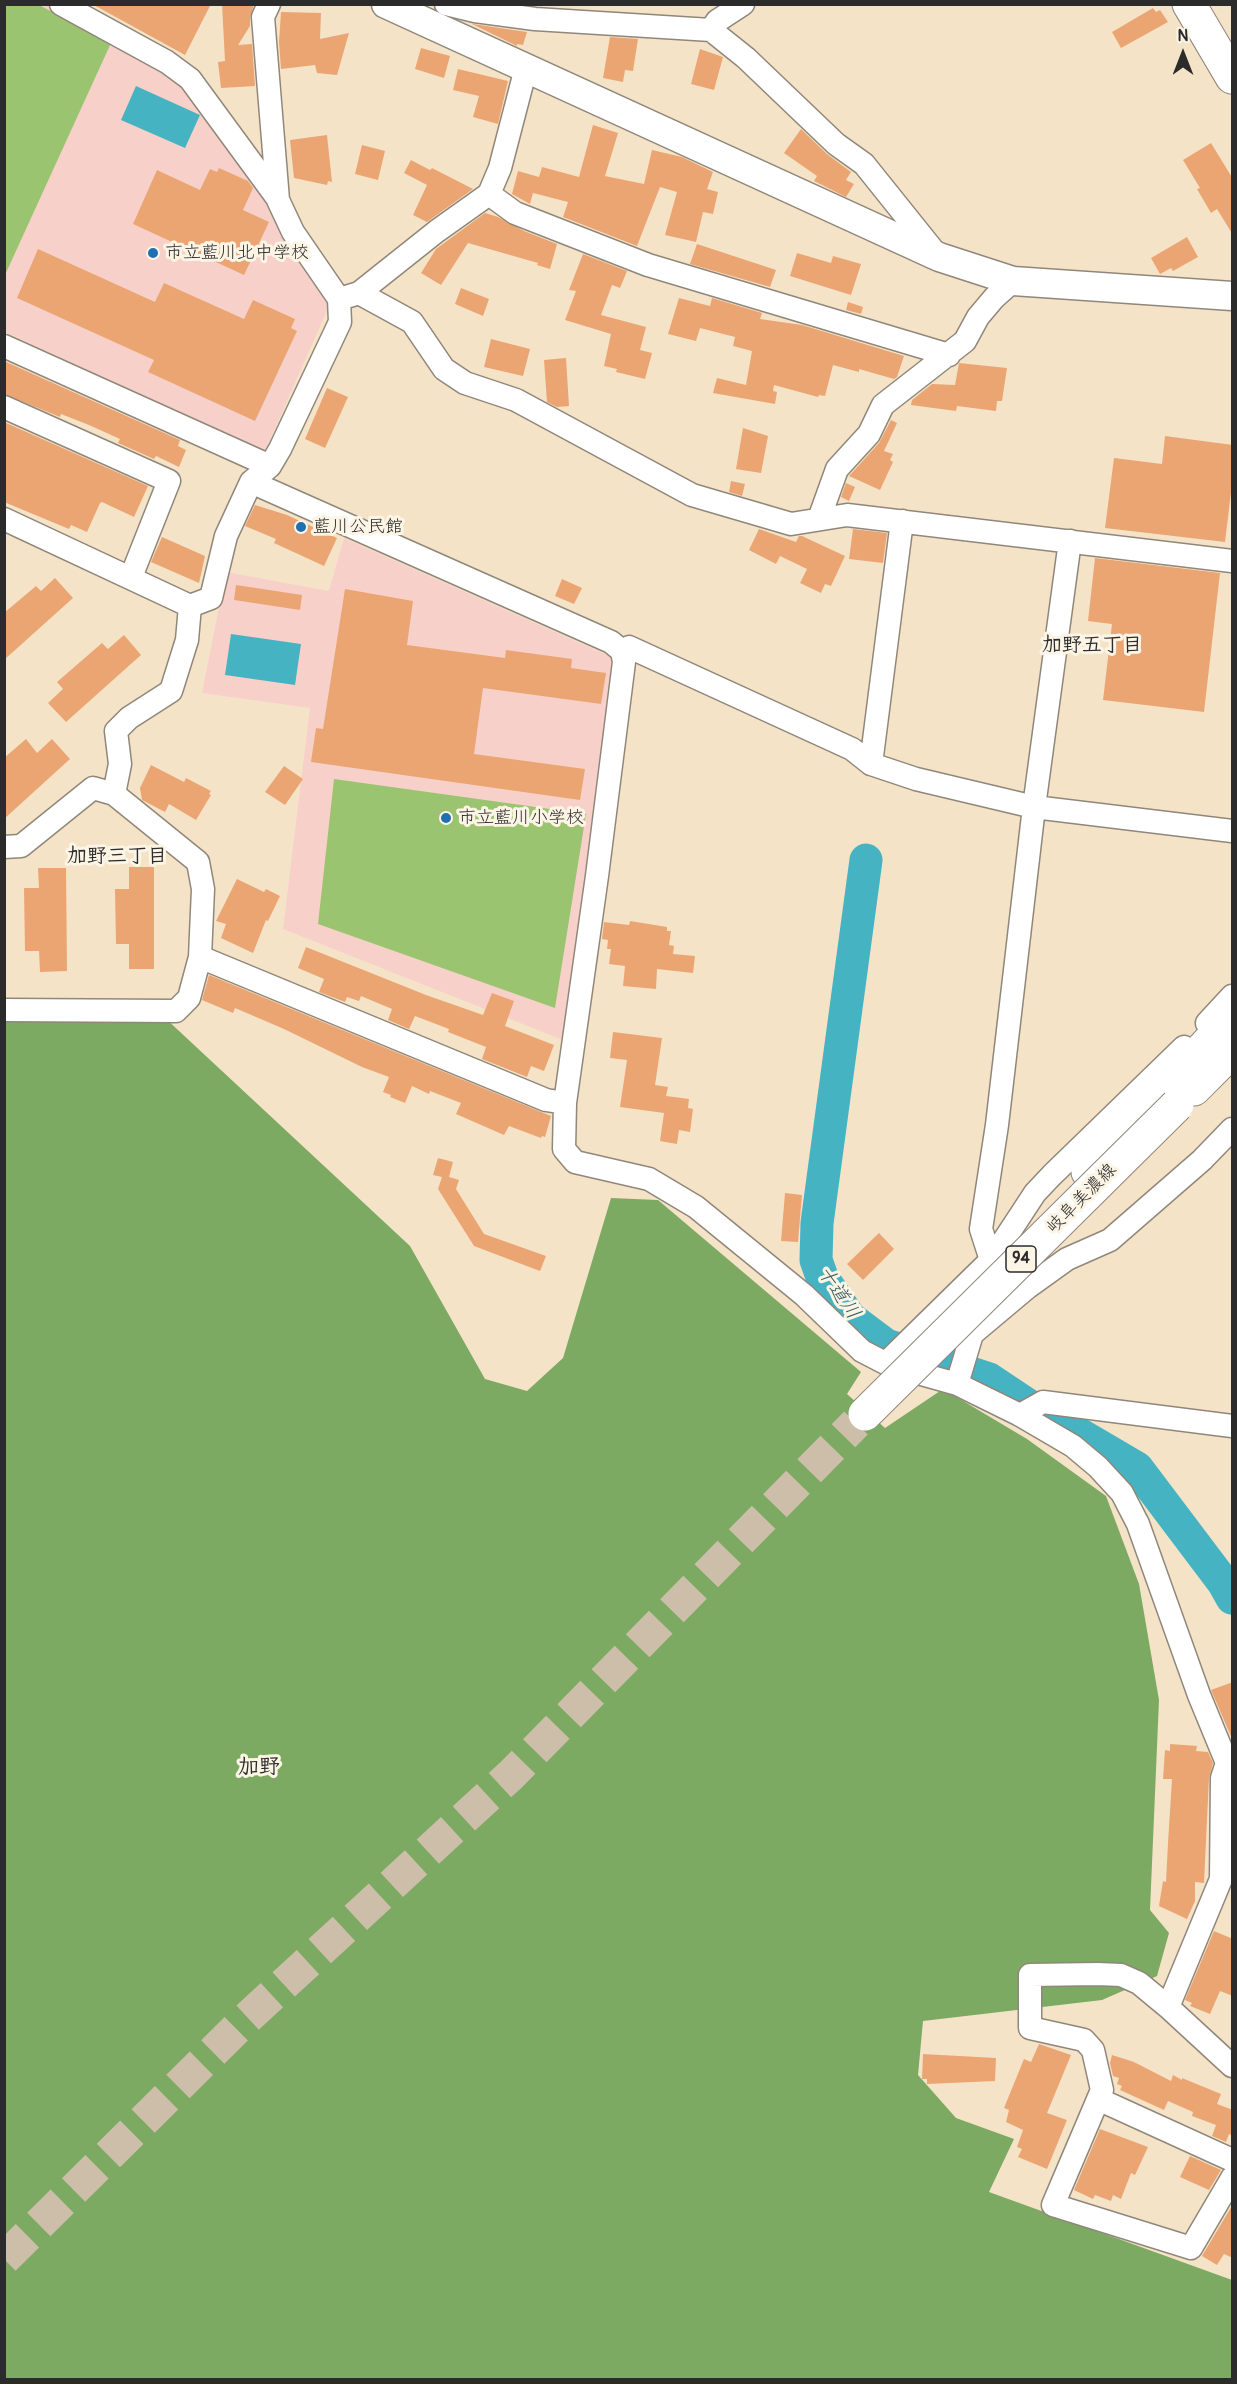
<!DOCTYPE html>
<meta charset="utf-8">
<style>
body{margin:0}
#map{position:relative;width:1237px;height:2384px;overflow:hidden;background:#f5e3c8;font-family:Pangolin,sans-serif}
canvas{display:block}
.frame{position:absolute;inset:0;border:6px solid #2b2b2b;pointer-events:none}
.north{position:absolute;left:1153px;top:24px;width:60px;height:60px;-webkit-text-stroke:4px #fcf5e5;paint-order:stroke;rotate:0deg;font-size:16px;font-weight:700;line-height:24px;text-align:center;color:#2b2b2b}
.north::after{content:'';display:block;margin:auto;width:21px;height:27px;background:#2b2b2b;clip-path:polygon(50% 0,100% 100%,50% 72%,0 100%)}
</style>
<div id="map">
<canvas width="1237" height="2384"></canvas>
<div class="frame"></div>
<div class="north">N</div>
</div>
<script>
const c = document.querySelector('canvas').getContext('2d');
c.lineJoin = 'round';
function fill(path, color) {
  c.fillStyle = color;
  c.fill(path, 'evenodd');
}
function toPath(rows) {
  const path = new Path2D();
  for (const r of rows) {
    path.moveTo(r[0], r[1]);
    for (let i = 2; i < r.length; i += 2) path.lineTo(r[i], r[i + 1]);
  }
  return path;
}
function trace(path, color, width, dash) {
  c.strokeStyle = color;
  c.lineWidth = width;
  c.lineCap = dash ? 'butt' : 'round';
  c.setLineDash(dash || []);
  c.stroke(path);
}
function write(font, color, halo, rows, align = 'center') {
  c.font = font + ' Pangolin,"Klee One",sans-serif';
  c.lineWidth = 6;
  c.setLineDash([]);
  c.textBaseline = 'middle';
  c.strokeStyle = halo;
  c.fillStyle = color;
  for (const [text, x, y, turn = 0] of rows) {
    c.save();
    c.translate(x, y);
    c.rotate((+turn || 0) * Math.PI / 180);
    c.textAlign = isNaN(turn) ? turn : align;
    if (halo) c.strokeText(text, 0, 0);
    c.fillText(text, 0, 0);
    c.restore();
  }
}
fill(toPath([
 [5,5,50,5,170,69,273,202,330,304,265,451,5,332],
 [344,538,618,660,563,1040,283,929,310,708,202,693,226,572,329,591]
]), '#f7d1c9');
fill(toPath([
 [5,5,39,5,111,43,5,275],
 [334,779,586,814,555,1008,318,924]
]), '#9bc470');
fill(toPath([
 [5,1017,164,1017,410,1246,485,1379,527,1391,563,1358,611,1198,658,1200,861,1372,847,1394,885,1428,943,1389,1027,1439,1106,1496,1139,1584,1159,1700,1150,1910,1169,1933,1157,1976,1102,2000,923,2021,918,2075,956,2118,1014,2139,989,2192,1232,2280,1232,2379,5,2380]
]), '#7caa62');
fill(toPath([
 [136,86,200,115,185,148,121,120],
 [231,634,301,644,295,685,225,675]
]), '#46b3c2');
trace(toPath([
 [866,860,817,1223,816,1260,822,1277,850,1318,886,1345,989,1379,1043,1415,1050,1417,1137,1468,1223,1582,1232,1598]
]), '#46b3c2', 33);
fill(toPath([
 [92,4,211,4,185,55],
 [222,4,254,4,250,18,250,26,238,45,252,44,255,86,221,88,218,62,225,61],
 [1153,8,1156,12,1160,10,1168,22,1121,48,1112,32],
 [281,12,321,13,320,39,349,33,337,75,317,73,315,65,281,69,279,42],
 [472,24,473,24,527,32,523,45,517,44,517,46],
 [610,37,638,39,633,71,625,70,623,82,603,78],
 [421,48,450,56,444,78,415,69],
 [700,49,723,57,714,90,691,84],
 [458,69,508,81,498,124,473,117,479,96,453,90],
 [593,125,618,133,605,176,644,184,652,150,682,157,713,172,707,189,718,192,713,214,703,212,696,242,665,235,677,192,660,187,637,246,563,217,568,202,533,193,530,204,512,194,518,171,539,177,542,167,579,177],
 [801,129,827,154,851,172,846,180,854,184,846,197,814,181,817,176,784,153],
 [327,135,332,182,328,181,327,185,294,178,290,140],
 [1211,143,1233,179,1233,235,1217,209,1211,213,1197,189,1200,188,1183,160],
 [362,145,385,151,378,180,355,174],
 [411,160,430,170,432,168,473,189,427,222,413,215,427,185,404,173],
 [219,168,248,181,253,188,243,210,269,222,244,275,133,224,157,170,200,190,210,169,217,172],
 [485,213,498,217,524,231,557,244,550,269,537,265,538,263,468,243,441,285,421,273,436,249],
 [1187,237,1198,257,1173,271,1171,268,1160,274,1151,258],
 [697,244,776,270,770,287,690,264],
 [38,249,155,302,164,283,244,319,253,300,295,319,291,328,297,331,255,421,148,372,154,360,17,298],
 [797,253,831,263,833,256,861,264,851,295,790,276],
 [583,254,627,271,620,288,612,285,601,315,646,327,640,350,652,353,645,379,616,372,617,369,604,366,611,334,565,320,576,291,569,290],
 [461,288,489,299,483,316,455,304],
 [679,298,710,306,712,298,762,313,760,319,802,325,904,356,897,377,894,379,859,369,859,372,833,365,825,396,819,395,818,397,774,385,773,391,777,392,775,404,713,393,717,378,746,385,752,351,733,346,735,337,700,328,696,341,668,334],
 [848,302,863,307,861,314,846,310],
 [491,339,530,349,523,376,484,367],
 [566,358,569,406,557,407,547,402,544,360],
 [4,361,180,440,178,446,186,450,179,467,156,456,154,459,118,443,120,439,89,425,61,414,60,417,4,394],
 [959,363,1007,368,1002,401,997,401,996,411,957,406,956,411,911,405,912,400,932,384,955,385],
 [327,388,348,397,325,448,305,439],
 [891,420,897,423,884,451,893,454,890,460,893,462,880,490,849,476,879,443],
 [4,422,148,486,134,517,102,502,100,503,87,532,71,525,69,529,4,502],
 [743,428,768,436,761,473,736,469],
 [1165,436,1233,445,1233,476,1225,542,1105,528,1114,458,1162,464],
 [731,481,745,484,742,496,729,492],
 [846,483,855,487,849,501,841,497],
 [255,505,287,515,337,538,324,566,274,543,276,539,245,526],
 [759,529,796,542,799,536,802,536,845,556,831,586,825,584,821,593,800,583,807,569,780,556,776,564,749,550],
 [853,529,887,533,883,563,849,559],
 [162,537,205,556,199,583,151,562],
 [1095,558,1220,573,1204,712,1103,700,1112,624,1088,621],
 [55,578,73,598,4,660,4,613,36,586,41,591],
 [562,579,582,588,574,604,555,596],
 [236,585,302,595,300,610,234,600],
 [345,589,413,601,407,645,505,658,506,650,572,659,571,668,606,673,601,704,483,688,474,754,585,769,580,800,311,762,316,728,323,729],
 [124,635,141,655,66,722,48,703,63,689,57,682,102,643,108,649],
 [26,739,37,753,52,739,70,759,4,819,4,758],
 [151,765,184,782,186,778,211,791,209,794,211,795,196,820,169,804,165,812,142,800,140,788],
 [284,766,303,779,285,805,265,792],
 [129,867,154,867,154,969,129,969,129,944,116,944,115,889,129,889],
 [38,868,66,868,67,971,40,972,39,951,25,951,24,888,39,888],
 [237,879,264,892,266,889,280,896,268,921,266,920,253,953,221,938,226,924,216,921],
 [630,921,667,927,667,931,671,931,669,945,674,946,673,954,695,956,693,973,657,969,656,989,623,986,625,966,609,964,611,949,607,949,608,940,602,939,604,922,629,925],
 [306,947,426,995,483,1015,492,993,514,1001,505,1026,554,1045,544,1071,531,1066,527,1077,482,1059,486,1047,448,1032,449,1029,415,1016,409,1029,388,1020,392,1009,361,996,359,1001,347,997,345,1002,319,992,324,979,298,968],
 [209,975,551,1116,545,1137,542,1136,541,1138,509,1126,504,1135,456,1114,461,1103,430,1091,429,1094,412,1086,405,1103,390,1097,391,1095,383,1092,389,1077,362,1067,284,1029,235,1008,233,1013,202,1000],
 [613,1032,662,1038,655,1085,668,1087,666,1096,689,1099,688,1108,693,1109,690,1132,679,1130,677,1144,660,1141,664,1113,620,1107,627,1060,610,1058],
 [438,1158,453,1162,449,1177,459,1180,456,1189,484,1234,546,1256,540,1271,474,1246,438,1189,442,1177,433,1175],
 [785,1193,802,1195,798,1242,781,1241],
 [879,1233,894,1249,863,1280,847,1264],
 [1233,1682,1233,1741,1211,1690],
 [1170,1744,1197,1746,1196,1751,1208,1752,1213,1763,1209,1778,1204,1883,1195,1882,1195,1901,1187,1919,1159,1906,1163,1881,1166,1882,1168,1843,1172,1779,1163,1779,1165,1750,1170,1751],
 [1214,1931,1233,1939,1233,1996,1220,1991,1210,2014,1190,2006,1192,2003,1185,2000],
 [1039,2044,1071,2055,1047,2113,1067,2120,1047,2169,1018,2157,1022,2149,1017,2147,1023,2130,1006,2122,1009,2110,1004,2108,1024,2059,1031,2062],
 [923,2054,996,2058,995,2081,927,2084,927,2079,922,2079],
 [1112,2055,1134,2062,1171,2081,1173,2075,1182,2080,1182,2078,1221,2094,1217,2104,1233,2110,1233,2136,1229,2134,1226,2142,1212,2136,1216,2125,1192,2116,1193,2112,1168,2101,1164,2110,1120,2090,1122,2086,1117,2084,1119,2078,1113,2076,1110,2063],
 [1100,2129,1148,2147,1135,2175,1131,2173,1121,2199,1113,2195,1111,2201,1095,2195,1093,2199,1074,2190],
 [1190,2156,1221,2170,1209,2190,1180,2177],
 [1233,2204,1233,2258,1224,2254,1217,2265,1202,2256]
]), '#eba573');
trace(toPath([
 [4,2259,245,2020,511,1775,856,1423]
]), '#cdbea9', 33, [33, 16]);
const minor = toPath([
 [61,4,167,62,190,79,278,199],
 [446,4,475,11,535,19,711,30,746,58,836,144,864,164,937,255],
 [711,30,717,21,743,4],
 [489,194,515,213,648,265,949,355],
 [359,293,412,322,444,369,465,383,516,400,692,495,791,524,847,515,1232,561],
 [346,297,359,293,437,231,489,194,500,168,526,68],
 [4,346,270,466],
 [4,407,169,481,131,577],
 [251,482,611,642,622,651,624,662,597,876,565,1103,564,1149,575,1162,649,1179,696,1207,804,1295,862,1351,889,1365,957,1384,1020,1415,1073,1446,1098,1467,1122,1493,1138,1524,1199,1695,1227,1763,1232,1766],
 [4,519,190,606,211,598,226,536,251,482,270,466,280,449,340,322,339,299,293,232,278,200,263,17,269,4],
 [819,519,837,469,869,434,883,405,965,341,978,317,994,298,1013,281],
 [622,651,629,647,852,749,871,764,916,779,1034,807,1232,831],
 [871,764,902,521],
 [114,794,120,764,116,731,129,718,171,691,187,640,190,606],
 [4,847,21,846,93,788,114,794,198,862,203,889,200,957,189,998,176,1011,4,1010],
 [200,957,546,1100,565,1103],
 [1207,1023,1232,996],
 [991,1260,981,1229,997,1125,1034,807,1070,541],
 [972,1334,1028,1287,1067,1259,1110,1240,1202,1160,1232,1129],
 [889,1365,892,1357,991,1260,1035,1193,1052,1175,1184,1047],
 [957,1384,972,1334,974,1319],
 [1020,1415,1043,1402,1232,1426],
 [1168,2007,1221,1879,1222,1778,1227,1763],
 [1232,2066,1168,2007,1139,1983,1121,1975,1098,1974,1030,1975,1030,2028,1084,2040,1093,2050,1102,2090,1053,2205,1191,2248,1232,2178],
 [1098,2099,1232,2160]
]);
const tertiary = toPath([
 [386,4,939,257,1013,281,1232,296]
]);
const primary = toPath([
 [1189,4,1232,77],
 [1194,1089,1232,1051],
 [1088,1172,1232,1017]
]);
trace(minor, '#90877a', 25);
trace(tertiary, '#90877a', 31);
trace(primary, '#90877a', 35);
trace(minor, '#fff', 22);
trace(tertiary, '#fff', 28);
trace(primary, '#fff', 33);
const primaryBridge = toPath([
 [865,1414,1177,1105]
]);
trace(primaryBridge, '#90877a', 35, []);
trace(primaryBridge, '#fff', 33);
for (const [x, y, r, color] of [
 [153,253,6,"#1f6fb2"],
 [301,527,6,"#1f6fb2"],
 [446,818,6,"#1f6fb2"]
]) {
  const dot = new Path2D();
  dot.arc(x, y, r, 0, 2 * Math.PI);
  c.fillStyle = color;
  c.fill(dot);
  trace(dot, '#fcf5e5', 2);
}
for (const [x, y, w] of [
 [1021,1259,30]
]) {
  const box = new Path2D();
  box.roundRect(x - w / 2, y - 13, w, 26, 4.5);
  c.fillStyle = '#fcf5e5';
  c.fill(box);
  trace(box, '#2b2b2b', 1.5);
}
write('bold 16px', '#2b2b2b', null, [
 ["94",1021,1259]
]);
write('18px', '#2b2b2b', '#fcf5e5', [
 ["市立藍川北中学校",165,253],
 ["藍川公民館",313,527],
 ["市立藍川小学校",458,818]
], 'left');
write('18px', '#2b2b2b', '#fcf5e5', [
 ["岐阜美濃線",1082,1199,-45]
]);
write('bold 20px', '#2b2b2b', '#fcf5e5', [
 ["加野五丁目",1092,646],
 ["加野三丁目",117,857]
]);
write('italic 20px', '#345b60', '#fcf5e5', [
 ["十道川",838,1293,56]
]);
write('bold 21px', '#2b2b2b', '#fcf5e5', [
 ["加野",259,1768]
]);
</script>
